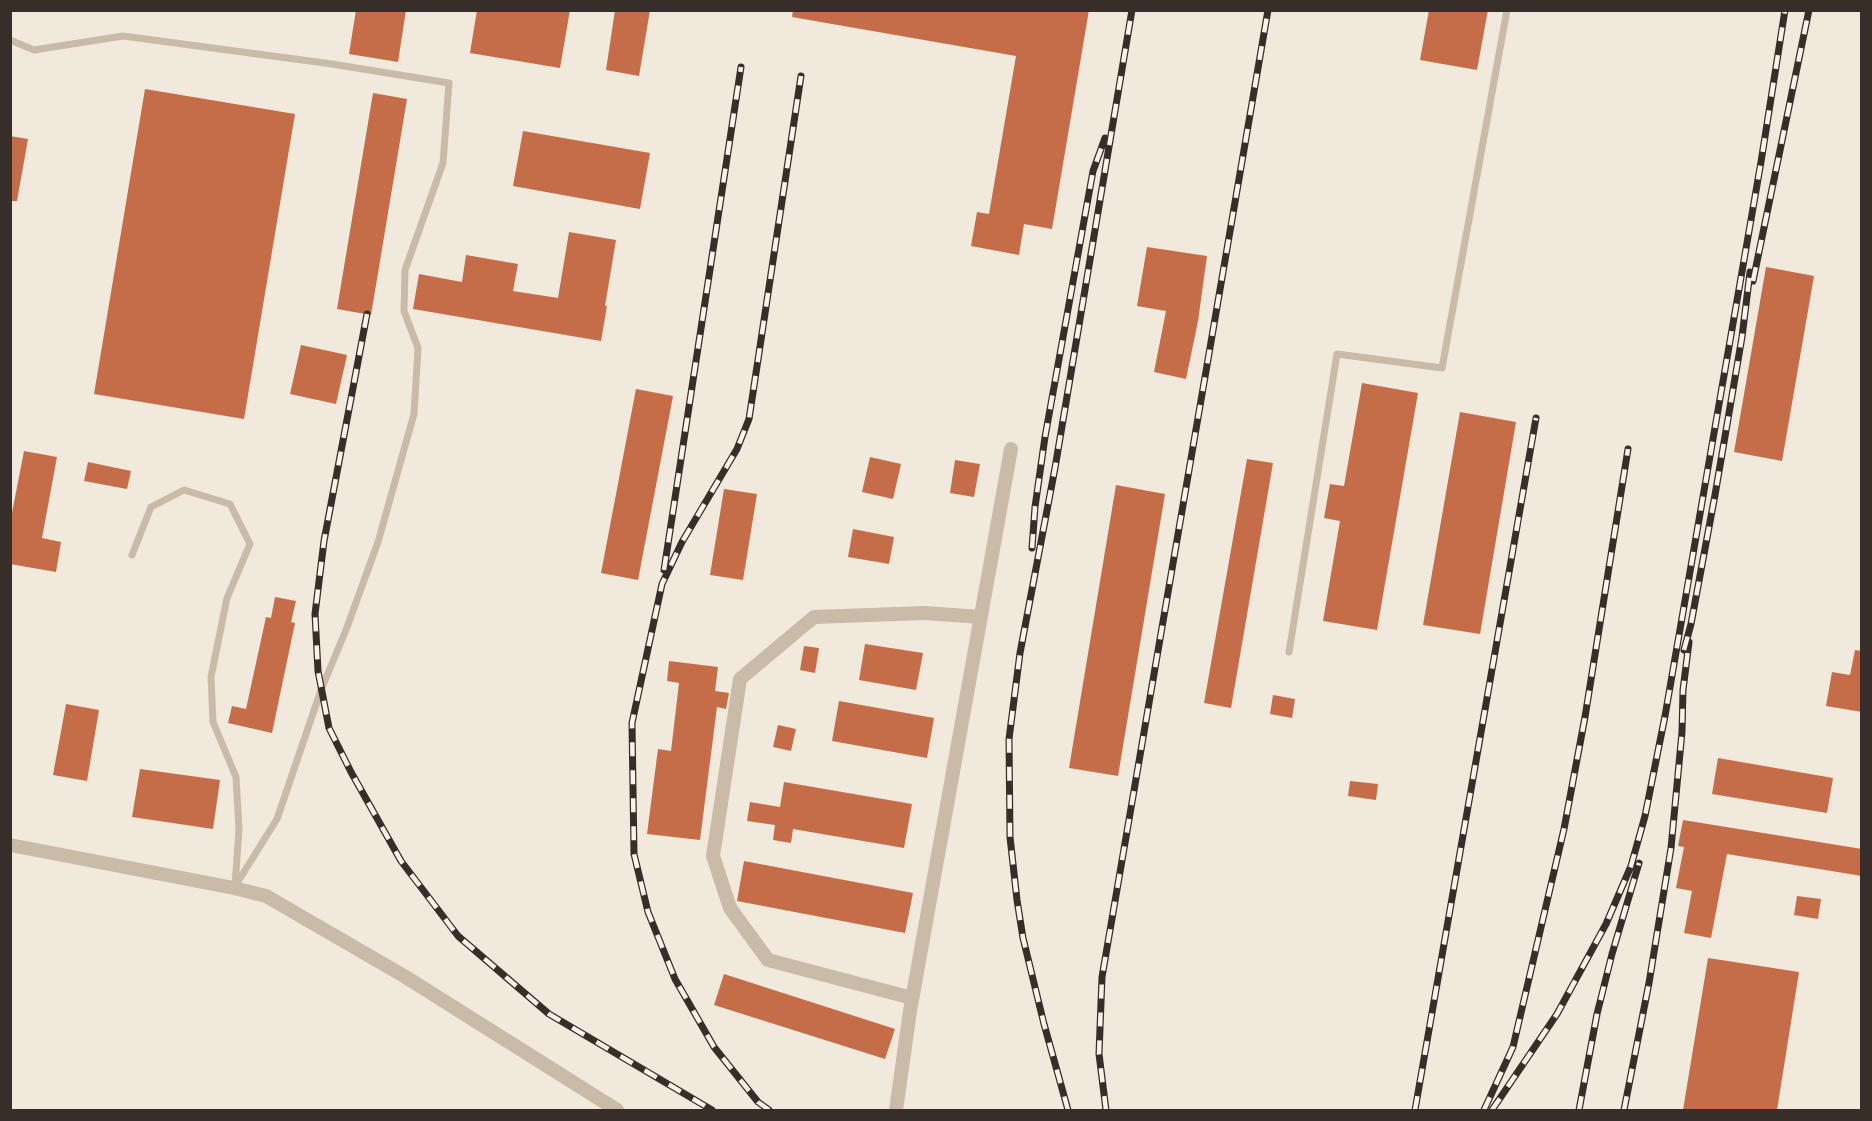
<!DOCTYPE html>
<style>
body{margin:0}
#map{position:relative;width:1872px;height:1121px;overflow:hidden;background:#f2e9dd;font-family:"Source Sans 3",sans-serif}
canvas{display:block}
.frame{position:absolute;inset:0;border:12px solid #372e29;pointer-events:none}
</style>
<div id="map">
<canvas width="1872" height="1121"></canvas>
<div class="frame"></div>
</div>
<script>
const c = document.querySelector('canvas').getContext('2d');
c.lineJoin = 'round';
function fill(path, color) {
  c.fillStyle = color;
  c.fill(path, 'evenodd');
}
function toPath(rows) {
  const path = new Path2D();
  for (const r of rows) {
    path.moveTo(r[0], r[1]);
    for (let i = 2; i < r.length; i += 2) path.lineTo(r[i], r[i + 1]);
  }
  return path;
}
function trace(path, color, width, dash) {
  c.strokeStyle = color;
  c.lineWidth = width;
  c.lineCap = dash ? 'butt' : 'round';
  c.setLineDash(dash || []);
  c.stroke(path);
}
fill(toPath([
 [356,10,406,10,398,62,349,54],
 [477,10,570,10,560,68,470,53],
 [615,10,650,10,639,76,606,70],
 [793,10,1089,10,1052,229,1024,224,1019,255,971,246,977,212,989,214,1016,56,792,17],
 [1429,10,1488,10,1477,70,1420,60],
 [145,89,295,114,244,419,94,394],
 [373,93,407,99,371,315,337,309],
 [523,131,650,153,640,209,513,186],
 [10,136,28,139,17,201,10,201],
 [569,232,616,240,605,306,607,306,601,341,413,309,419,274,462,282,466,255,518,264,513,291,558,298],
 [1147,247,1207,256,1198,321,1186,379,1154,372,1166,311,1137,306],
 [1766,267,1814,276,1782,461,1734,452],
 [301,345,347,355,336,404,290,394],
 [1362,383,1418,393,1377,630,1323,621,1340,521,1324,518,1330,484,1344,486],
 [636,389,673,396,638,580,601,573],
 [1460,412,1516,422,1480,634,1423,625],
 [24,451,57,457,42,538,61,542,56,572,10,564,10,523],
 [870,457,901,464,893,499,862,492],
 [1247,459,1273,463,1231,708,1204,703],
 [955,460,980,464,974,497,950,493],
 [88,462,131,471,127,489,84,481],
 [1116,485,1165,494,1118,776,1069,768],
 [724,489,757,494,743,580,710,575],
 [853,529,894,537,889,564,848,557],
 [275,597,296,601,291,622,295,623,272,733,228,723,232,706,246,709,266,617,271,618],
 [865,644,923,653,916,690,859,680],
 [804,646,819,648,815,673,800,670],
 [1855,650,1862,651,1862,712,1826,706,1832,672,1850,675],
 [669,661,718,667,715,691,729,693,726,709,717,707,700,840,647,834,658,749,671,751,679,683,667,681],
 [1273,695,1295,699,1292,718,1270,714],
 [839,701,934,718,927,758,832,741],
 [66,704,99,710,87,781,53,775],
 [778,725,796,729,791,751,773,747],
 [1718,758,1833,778,1827,813,1712,794],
 [140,769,220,780,213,829,132,817],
 [1350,781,1378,784,1376,800,1348,796],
 [784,782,912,804,904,848,793,829,791,843,773,840,775,825,747,821,750,802,780,807],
 [1683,820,1862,849,1862,876,1727,854,1711,938,1684,933,1692,891,1676,888,1684,847,1678,846],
 [744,861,913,893,905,933,737,901],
 [1797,896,1821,899,1818,919,1794,915],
 [1708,958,1799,972,1777,1110,1683,1110],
 [724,974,895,1029,885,1059,714,1005]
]), '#c56d48');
trace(toPath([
 [10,40,34,50,123,36,332,64,449,83,443,163,405,270,404,311,418,348,414,414,378,542,346,630,321,690,277,819,234,888],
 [132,555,151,507,184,490,230,504,250,544,227,598,211,677,213,722,236,777,239,829,235,886],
 [1289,652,1337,354,1442,368,1507,10]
]), '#cabaa8', 7);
trace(toPath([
 [10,845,234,888,266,896,404,976,617,1110],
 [912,998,768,960,730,908,713,856,740,679,814,617,925,613,981,617],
 [896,1110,910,1011,1011,449]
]), '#cabaa8', 14);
const rail = toPath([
 [1753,281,1809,10],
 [367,314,324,541,315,614,318,671,329,728,351,772,401,861,458,936,549,1014,712,1110],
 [1032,548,1035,507,1045,437,1093,171,1105,138],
 [664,570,741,67],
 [1684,650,1691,624,1715,495,1742,337,1750,272],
 [769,1110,758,1102,714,1047,675,979,648,912,634,854,632,723,662,584,682,542,737,449,749,419,801,76],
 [1068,1110,1044,1024,1023,938,1017,900,1010,837,1009,739,1020,653,1055,468,1132,10],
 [1106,1110,1099,1054,1102,977,1268,10],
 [1415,1110,1536,418],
 [1484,1110,1513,1047,1564,829,1585,717,1628,449],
 [1492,1110,1557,1014,1606,924,1631,866,1645,816,1665,716,1761,162,1785,10],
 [1579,1110,1597,1014,1612,954,1639,863],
 [1624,1110,1649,983,1671,848,1682,732,1683,690,1689,642]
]);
trace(rail, '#372e29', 7);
trace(rail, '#faf3e9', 4.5, [14]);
</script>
